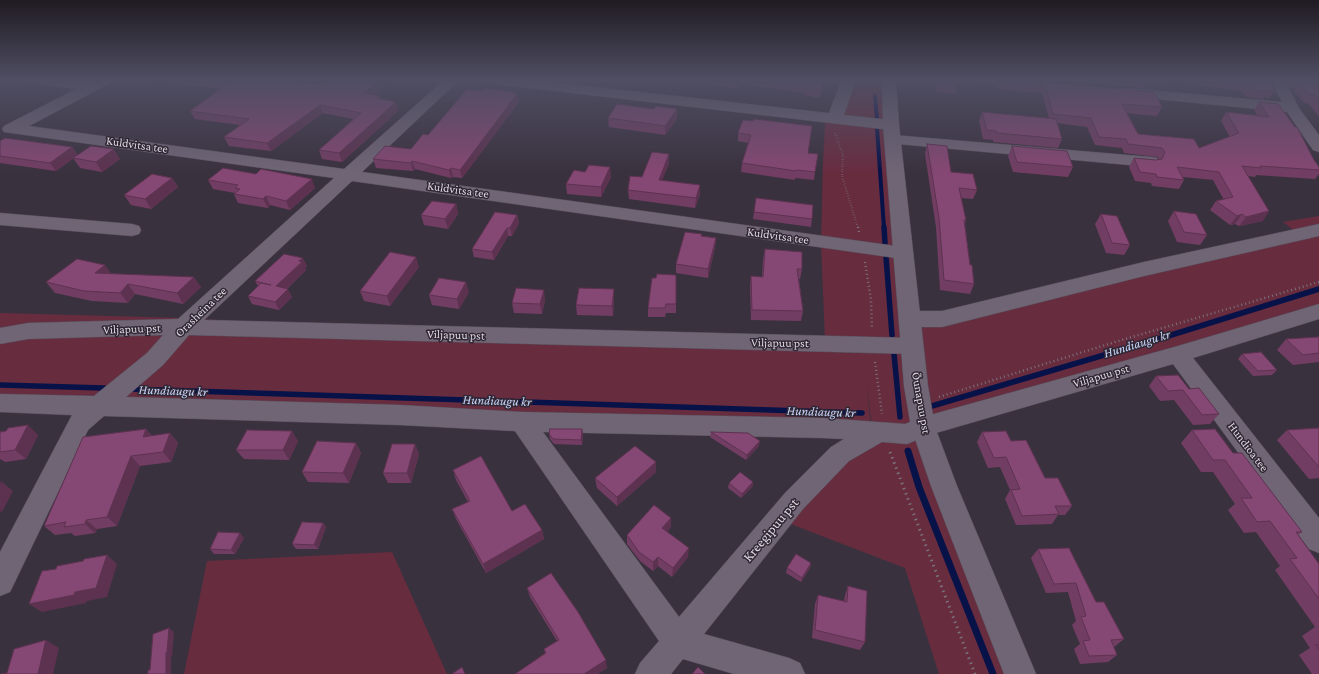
<!DOCTYPE html>
<meta charset="utf-8">
<style>
body{margin:0}
canvas{display:block;background:#3a313e}
</style>
<canvas width="1319" height="674"></canvas>
<script>
const c = document.querySelector('canvas').getContext('2d');
c.lineJoin = 'round';
function fill(path, color) {
  c.fillStyle = color;
  c.fill(path, 'evenodd');
}
function toPath(rows) {
  const path = new Path2D();
  for (const r of rows) {
    path.moveTo(r[0], r[1]);
    for (let i = 2; i < r.length; i += 2) path.lineTo(r[i], r[i + 1]);
  }
  return path;
}
function trace(path, color, width, dash) {
  c.strokeStyle = color;
  c.lineWidth = width;
  c.lineCap = dash ? 'butt' : 'round';
  c.setLineDash(dash || []);
  c.stroke(path);
}
function write(font, color, halo, rows, align = 'center') {
  c.font = font + ' "Crimson Pro",serif';
  c.lineWidth = 3;
  c.setLineDash([]);
  c.textBaseline = 'middle';
  c.strokeStyle = halo;
  c.fillStyle = color;
  for (const [text, x, y, turn = 0] of rows) {
    c.save();
    c.translate(x, y);
    c.rotate((+turn || 0) * Math.PI / 180);
    c.textAlign = isNaN(turn) ? turn : align;
    if (halo) c.strokeText(text, 0, 0);
    c.fillText(text, 0, 0);
    c.restore();
  }
}
fill(toPath([
 [840,79,882,79,881,94,914,437,1006,674,939,674,905,568,788,523,843,458,874,440,866,381,871,426,0,396,0,313,183,318,284,324,825,339,821,245,823,162,825,125],
 [1319,216,1319,306,1174,349,931,416,920,330,925,326,1300,235,1283,222],
 [392,552,447,674,184,674,207,561]
]), '#682c3f');
trace(toPath([
 [875,96,877,119],
 [877,128,884,228]
]), '#071249', 4);
trace(toPath([
 [884,227,885,243],
 [886,257,892,335],
 [894,354,900,417],
 [0,385,104,388],
 [131,389,862,413],
 [932,406,1165,337,1319,289]
]), '#071249', 5.5);
trace(toPath([
 [908,451,919,487,993,674]
]), '#071249', 7);
const minor = toPath([
 [26,79,64,79,89,82,96,79,114,79,112,82,29,126,344,169,445,79,460,79,362,172,903,247,910,249,913,253,910,257,903,259,352,181,204,320,912,338,920,340,923,346,920,352,912,354,189,335,163,365,126,397,400,405,522,412,823,418,905,424,923,417,1178,346,1319,304,1319,319,1193,358,1319,518,1319,553,1309,549,1173,364,929,435,907,444,882,442,849,461,803,509,704,634,789,658,800,663,805,674,734,674,683,659,671,674,635,674,640,663,659,641,515,431,400,425,104,416,88,430,10,592,0,596,0,552,72,415,0,412,0,394,94,396,147,353,163,335,28,339,0,344,0,328,28,323,178,319,334,178,4,132,2,129,4,126,76,89,33,83,28,82,26,79],
 [543,432,823,438,844,439,831,447,785,493,679,617,543,432],
 [479,79,523,79,829,113,842,79,856,79,844,115,891,120,897,122,899,125,897,128,891,130,486,83,481,82,479,79],
 [977,79,1029,79,1033,80,1035,83,1033,86,1028,87,984,83,979,82,977,79],
 [1270,79,1284,79,1299,108,1319,135,1319,152,1313,150,1287,112,1126,96,1121,95,1119,92,1121,89,1126,88,1282,102,1270,79],
 [893,135,1151,157,1157,158,1159,162,1157,166,1151,167,887,143,885,140,887,137,893,135],
 [0,213,132,224,139,226,141,230,139,234,132,236,0,225,0,213],
 [1319,224,1319,236,1144,276,942,327,910,327,902,324,899,319,902,314,910,311,942,311,1144,262,1319,224]
]);
const tertiary = toPath([
 [882,79,896,79,899,125,928,386,935,427,957,486,1036,674,1004,674,931,486,911,427,904,386,883,125,882,79]
]);
trace(minor, '#564e5a', 1);
trace(tertiary, '#564e5a', 1);
trace(toPath([
 [863,84,874,85],
 [835,133,843,155,842,176,858,228]
]), '#79717c', 2, [0.5, 2]);
trace(toPath([
 [858,227,859,232],
 [865,262,871,300,872,329],
 [875,362,882,414],
 [939,397,1115,342,1319,282]
]), '#79717c', 2.5, [1, 3]);
trace(toPath([
 [890,452,975,674]
]), '#79717c', 3, [1.5, 4]);
fill(minor, '#706575');
fill(tertiary, '#706575');
fill(toPath([
 [152,79,291,79,290,80,322,84,329,79,392,79,374,95,380,96,381,99,399,110,342,162,322,159,319,150,353,119,323,113,271,151,229,146,224,137,240,125,195,119,190,111,220,89,153,81],
 [580,79,605,79,602,83,580,81],
 [712,79,826,79,819,98,804,95,804,93,740,84,737,89,712,85],
 [934,79,957,79,958,84,955,94,936,92],
 [999,79,1015,79,1154,92,1162,107,1157,116,1127,113,1138,134,1199,148,1230,137,1221,121,1226,112,1257,115,1254,110,1259,102,1314,160,1319,167,1319,174,1315,179,1256,175,1255,177,1248,176,1263,221,1239,226,1235,224,1230,225,1210,210,1216,201,1224,200,1213,180,1183,177,1184,180,1179,189,1152,186,1151,183,1135,181,1129,167,1134,158,1156,160,1159,159,1157,157,1124,153,1122,148,1095,145,1087,127,1057,123,1062,139,1058,148,993,142,993,140,983,139,979,121,982,112,1049,118,1042,93,997,89,997,86],
 [1079,79,1143,79,1145,83,1143,88,1080,82],
 [1174,79,1270,79,1275,91,1270,98,1264,97,1263,99,1246,97,1241,91,1174,82],
 [1288,79,1319,79,1319,117,1309,104,1304,103,1289,85,1286,80],
 [515,94,517,94,519,102,462,178,453,177,451,178,415,169,413,171,376,168,373,159,411,149,428,135],
 [608,118,677,119,665,135,609,127],
 [743,120,808,153,815,172,814,180,795,178,795,180,741,172,742,163,748,143,738,141,738,133],
 [0,141,72,147,78,155,56,171,0,163],
 [927,144,951,172,977,190,973,199,961,198,966,220,965,224,970,265,974,284,970,294,940,290,936,227,925,154],
 [1012,146,1073,167,1068,177,1013,172,1008,156],
 [73,158,120,159,102,172,80,168],
 [669,163,662,180,700,194,695,208,629,199,628,190,642,177],
 [611,177,601,197,567,194,566,184],
 [172,178,178,187,151,209,131,205,124,195],
 [208,180,315,188,290,210,270,205,268,208,238,203,234,194,235,193,213,189],
 [456,204,458,214,448,229,424,225,421,215],
 [1174,211,1207,235,1200,245,1177,242,1168,221],
 [754,212,812,219,811,227,753,219],
 [1101,214,1130,245,1124,255,1106,253,1095,224],
 [517,215,519,223,512,236,508,236,494,260,474,257,472,249],
 [702,236,716,238,715,247,708,278,676,273,676,264],
 [765,249,802,269,800,279,799,279,803,311,801,321,751,320,750,286,751,276,762,277,763,259],
 [307,266,305,268,306,270,287,289,292,297,279,310,252,304,248,296,258,286,255,281],
 [419,267,390,306,364,301,360,291],
 [111,274,201,287,183,304,135,294,128,303,92,301,55,293,46,282],
 [676,275,676,313,666,313,665,317,648,317,648,308,656,278],
 [614,289,614,299,613,316,577,315,576,305],
 [469,292,459,309,432,305,429,295],
 [545,300,542,314,514,313,512,303],
 [1319,337,1319,362,1293,365,1277,350,1286,339],
 [1242,354,1277,370,1272,375,1253,376,1238,359],
 [1156,376,1189,389,1219,414,1210,424,1193,425,1174,400,1160,401,1149,386],
 [1319,428,1319,478,1309,479,1277,440,1287,430],
 [146,429,152,436,170,433,178,443,171,462,140,466,117,526,97,529,95,533,75,536,71,533,55,535,44,526],
 [582,429,583,434,582,445,554,444,550,439,549,434],
 [1192,430,1233,453,1302,532,1298,535,1319,564,1319,674,1312,674,1299,655,1310,648,1302,636,1315,627,1275,570,1280,566,1256,532,1244,533,1228,510,1235,504,1213,472,1201,472,1181,443],
 [6,431,38,435,26,459,5,462,0,459,0,432],
 [711,432,759,446,746,460,710,437],
 [982,432,1011,441,1072,506,1065,515,1058,515,1052,524,1016,525,1005,499,1010,490,1000,467,988,468,977,442],
 [298,441,289,460,244,459,236,450],
 [356,443,361,453,349,483,308,482,302,472],
 [415,444,419,454,411,483,388,483,383,473],
 [656,462,656,472,617,506,597,488,595,478],
 [453,470,512,511,542,530,544,539,486,573,456,519,452,509,468,502,456,480],
 [753,482,752,487,741,498,728,488,729,483],
 [671,518,671,527,667,532,688,557,672,577,658,566,653,571,640,561,627,544,627,535],
 [323,523,326,527,318,549,296,549,292,544],
 [244,538,235,554,214,554,210,549],
 [1069,548,1096,602,1124,639,1114,647,1117,655,1108,662,1080,664,1074,649,1080,644,1072,625,1076,621,1068,592,1046,593,1031,558,1038,549],
 [811,563,810,568,801,582,786,573,787,568],
 [848,586,865,642,860,650,812,638,815,604,818,595,844,601,845,595],
 [527,588,607,668,597,674,515,674,545,653,544,649,557,641,530,597]
]), '#723d63');
fill(toPath([
 [380,79,392,79,367,101,364,93],
 [602,79,605,79,602,83],
 [739,79,741,79,740,84,737,89,738,81],
 [825,79,826,79,819,98,821,90],
 [515,92,516,96,517,94,519,102,462,178,460,170],
 [396,102,399,110,342,162,339,153],
 [320,105,323,113,271,151,267,143],
 [677,109,677,119,665,135,665,126],
 [72,147,78,155,56,171,50,163],
 [114,149,120,159,102,172,96,162],
 [669,154,669,163,659,189,659,180],
 [412,161,415,169,413,171,411,163],
 [610,167,611,177,601,197,601,187],
 [451,168,453,177,451,178,449,170],
 [172,178,178,187,151,209,145,199],
 [312,179,315,188,290,210,286,201],
 [700,185,700,194,695,208,696,198],
 [266,196,270,205,268,208,263,199],
 [456,204,458,214,448,229,445,219],
 [1269,211,1263,221,1239,226,1246,217],
 [1242,214,1235,224,1230,225,1237,216],
 [517,215,519,223,512,236,510,228],
 [507,228,508,236,494,260,492,252],
 [716,238,715,247,708,278,708,269],
 [416,257,419,267,390,306,387,296],
 [303,258,307,266,305,268,306,270,280,295,276,286,299,261],
 [105,265,112,275,95,273],
 [194,277,201,287,183,304,177,293],
 [466,282,469,292,459,309,457,299],
 [128,284,135,294,128,303,120,293],
 [288,289,292,297,279,310,275,302],
 [614,289,614,299,613,316,612,306],
 [544,290,545,300,542,314,540,304],
 [28,425,38,435,26,459,15,450],
 [146,429,154,439,143,437],
 [582,429,583,434,582,445,581,440],
 [292,431,298,441,289,460,283,450],
 [170,433,178,443,171,462,163,452],
 [760,441,759,446,746,460,747,455],
 [356,443,361,453,349,483,343,473],
 [415,444,419,454,411,483,407,473],
 [131,456,140,466,117,526,107,517],
 [656,462,656,472,617,506,617,497],
 [1,481,13,491,2,512,0,511,0,484],
 [753,482,752,487,741,498,742,494],
 [671,518,671,527,662,538,662,528],
 [86,520,97,529,95,533,85,524],
 [323,523,326,527,318,549,314,545],
 [542,530,544,539,486,573,483,564],
 [240,533,244,538,235,554,231,550],
 [689,548,688,557,672,577,673,568],
 [107,555,117,564,107,597,87,601,86,603,42,612,29,604,75,592],
 [658,557,658,566,653,571,653,562],
 [811,563,810,568,801,582,802,578],
 [169,628,174,632,172,656,171,657,171,674,166,674,166,653],
 [46,640,59,648,53,674,38,674],
 [606,660,607,668,597,674,584,674]
]), '#5d3250');
const building = toPath([
 [200,79,285,79,322,84,329,79,380,79,364,93,380,96,377,98,396,102,339,153,319,150,361,113,320,105,267,143,224,137,249,119,190,111,230,82,200,79],
 [724,79,739,79,738,81,724,79],
 [763,79,825,79,821,90,805,87,807,84,763,79],
 [938,79,957,79,958,84,938,83,938,79],
 [1000,79,1015,79,1154,92,1162,107,1122,104,1138,134,1194,139,1199,148,1239,133,1226,112,1269,117,1259,102,1278,104,1295,127,1297,127,1314,160,1319,167,1319,170,1260,166,1261,168,1242,166,1269,211,1246,217,1242,214,1237,216,1216,201,1233,197,1219,172,1177,167,1184,180,1157,177,1156,174,1140,172,1134,158,1156,160,1162,159,1165,152,1162,148,1128,144,1126,139,1099,137,1091,118,1053,114,1045,84,1000,80,1000,79],
 [1097,79,1143,79,1145,83,1097,79],
 [1215,79,1270,79,1275,91,1267,90,1268,91,1250,90,1246,83,1215,79],
 [1296,79,1319,79,1319,101,1315,95,1310,95,1296,79],
 [484,88,515,92,514,93,517,94,460,170,451,168,449,170,412,161,411,163,373,159,385,146,411,149,423,134,428,135,467,89,482,91,484,88],
 [617,104,654,109,656,106,677,109,665,126,608,118,617,104],
 [982,112,1056,119,1062,139,997,133,996,131,987,130,982,112],
 [754,119,812,126,808,153,818,154,815,172,797,170,796,171,742,163,751,135,738,133,743,120,753,121,754,119],
 [5,138,72,147,50,163,0,156,0,141,5,138],
 [927,144,947,146,951,172,973,174,977,190,959,188,966,220,964,220,970,265,972,265,974,284,944,280,939,218,927,144],
 [91,146,114,149,96,162,73,158,91,146],
 [1012,146,1067,151,1073,167,1017,162,1012,146],
 [652,152,669,154,659,180,700,185,696,198,628,190,630,176,642,177,652,152],
 [589,165,610,167,601,187,566,184,574,170,585,172,589,165],
 [223,168,256,174,261,169,312,179,286,201,266,196,263,199,234,194,240,189,235,188,238,185,208,180,223,168],
 [152,174,172,178,145,199,124,195,152,174],
 [756,198,813,205,812,219,754,212,756,198],
 [432,201,456,204,445,219,421,215,432,201],
 [1174,211,1196,214,1207,235,1184,232,1174,211],
 [495,212,517,215,510,228,507,228,492,252,472,249,495,212],
 [1101,214,1117,216,1130,245,1112,243,1101,214],
 [685,232,702,234,701,236,716,238,708,269,676,264,685,232],
 [765,249,802,252,802,269,797,269,803,311,752,310,751,276,763,277,765,249],
 [390,252,416,257,387,296,360,291,390,252],
 [284,254,303,258,299,261,302,262,276,286,288,289,275,302,248,296,261,283,271,285,255,281,284,254],
 [77,259,105,265,95,273,194,277,177,293,128,284,120,293,84,291,46,282,77,259],
 [657,274,676,275,676,304,666,304,665,308,648,308,652,278,656,278,657,274],
 [439,278,466,282,457,299,429,295,439,278],
 [516,288,544,290,540,304,512,303,516,288],
 [579,288,614,289,612,306,576,305,579,288],
 [1319,337,1319,353,1303,355,1286,339,1319,337],
 [1261,352,1277,370,1258,371,1242,354,1261,352],
 [1178,375,1189,389,1199,388,1219,414,1202,415,1183,390,1168,391,1156,376,1178,375],
 [28,425,15,450,0,452,0,432,6,431,8,428,28,425],
 [1319,428,1319,467,1287,430,1319,428],
 [146,429,143,437,170,433,163,452,131,456,107,517,86,520,85,524,64,527,66,522,44,526,83,437,146,429],
 [550,429,582,429,581,440,553,439,549,434,550,429],
 [1215,429,1233,453,1242,453,1302,532,1296,532,1319,564,1319,599,1290,559,1297,558,1270,521,1257,522,1241,498,1252,498,1225,460,1213,460,1192,430,1215,429],
 [247,430,292,431,283,450,236,450,247,430],
 [1006,431,1011,441,1026,440,1045,478,1058,478,1072,506,1055,506,1059,514,1022,516,1011,490,1020,489,1006,457,994,458,982,432,1006,431],
 [711,432,748,433,760,441,747,455,711,432],
 [317,441,356,443,343,473,302,472,317,441],
 [392,444,415,444,407,473,383,473,392,444],
 [635,446,656,462,617,497,595,478,635,446],
 [481,456,512,511,525,504,542,530,483,564,452,509,470,501,453,470,481,456],
 [740,472,753,482,742,494,729,483,740,472],
 [654,505,671,518,662,528,689,548,673,568,658,557,653,562,639,552,627,535,654,505],
 [302,522,323,523,314,545,292,544,302,522],
 [218,532,240,533,231,550,210,549,218,532],
 [1069,548,1096,602,1104,602,1124,639,1111,640,1117,655,1089,656,1083,641,1090,640,1081,617,1086,616,1076,583,1054,584,1038,549,1069,548],
 [796,554,811,563,802,578,787,568,796,554],
 [107,555,96,588,75,592,74,595,29,604,42,571,56,569,57,566,83,561,84,559,107,555],
 [551,573,578,612,606,660,584,674,515,674,546,653,544,649,559,640,527,588,551,573],
 [848,586,867,591,865,642,815,630,818,595,847,602,848,586],
 [169,628,167,652,166,653,166,674,148,674,148,670,150,670,153,634,169,628],
 [46,640,38,674,2,674,7,673,14,649,46,640],
 [1316,645,1319,645,1319,650,1316,645],
 [462,667,465,674,452,674,462,667],
 [698,667,705,674,692,674,698,667]
]);
fill(building, '#854773');
trace(building, '#5d3250', 1);
const sky = c.createLinearGradient(0, 0, 0, 173);
sky.addColorStop(0, '#201b22');
sky.addColorStop(0.46, '#4f4e63');
sky.addColorStop(1, '#4f4e6300');
c.fillStyle = sky;
c.fillRect(0, 0, 1319, 173);
write('12px', '#dfd9e2', '#302734', [
 ["Kuldvitsa tee",137,145,8],
 ["Kuldvitsa tee",458,190,8],
 ["Kuldvitsa tee",778,236,8],
 ["Orasheina tee",201,312,-44],
 ["Viljapuu pst",132,329,-2],
 ["Viljapuu pst",456,335,2],
 ["Viljapuu pst",780,343,1],
 ["Viljapuu pst",1101,376,-16],
 ["Õunapuu pst",921,403,80],
 ["Hundioa tee",1248,447,53]
]);
write('italic 13px', '#c6d5fa', '#302734', [
 ["Hundiaugu kr",1137,344,-17],
 ["Hundiaugu kr",173,391,2],
 ["Hundiaugu kr",497,401,2],
 ["Hundiaugu kr",821,412,2]
]);
write('14px', '#dfd9e2', '#302734', [
 ["Kreegipuu pst",771,530,-50]
]);
</script>
